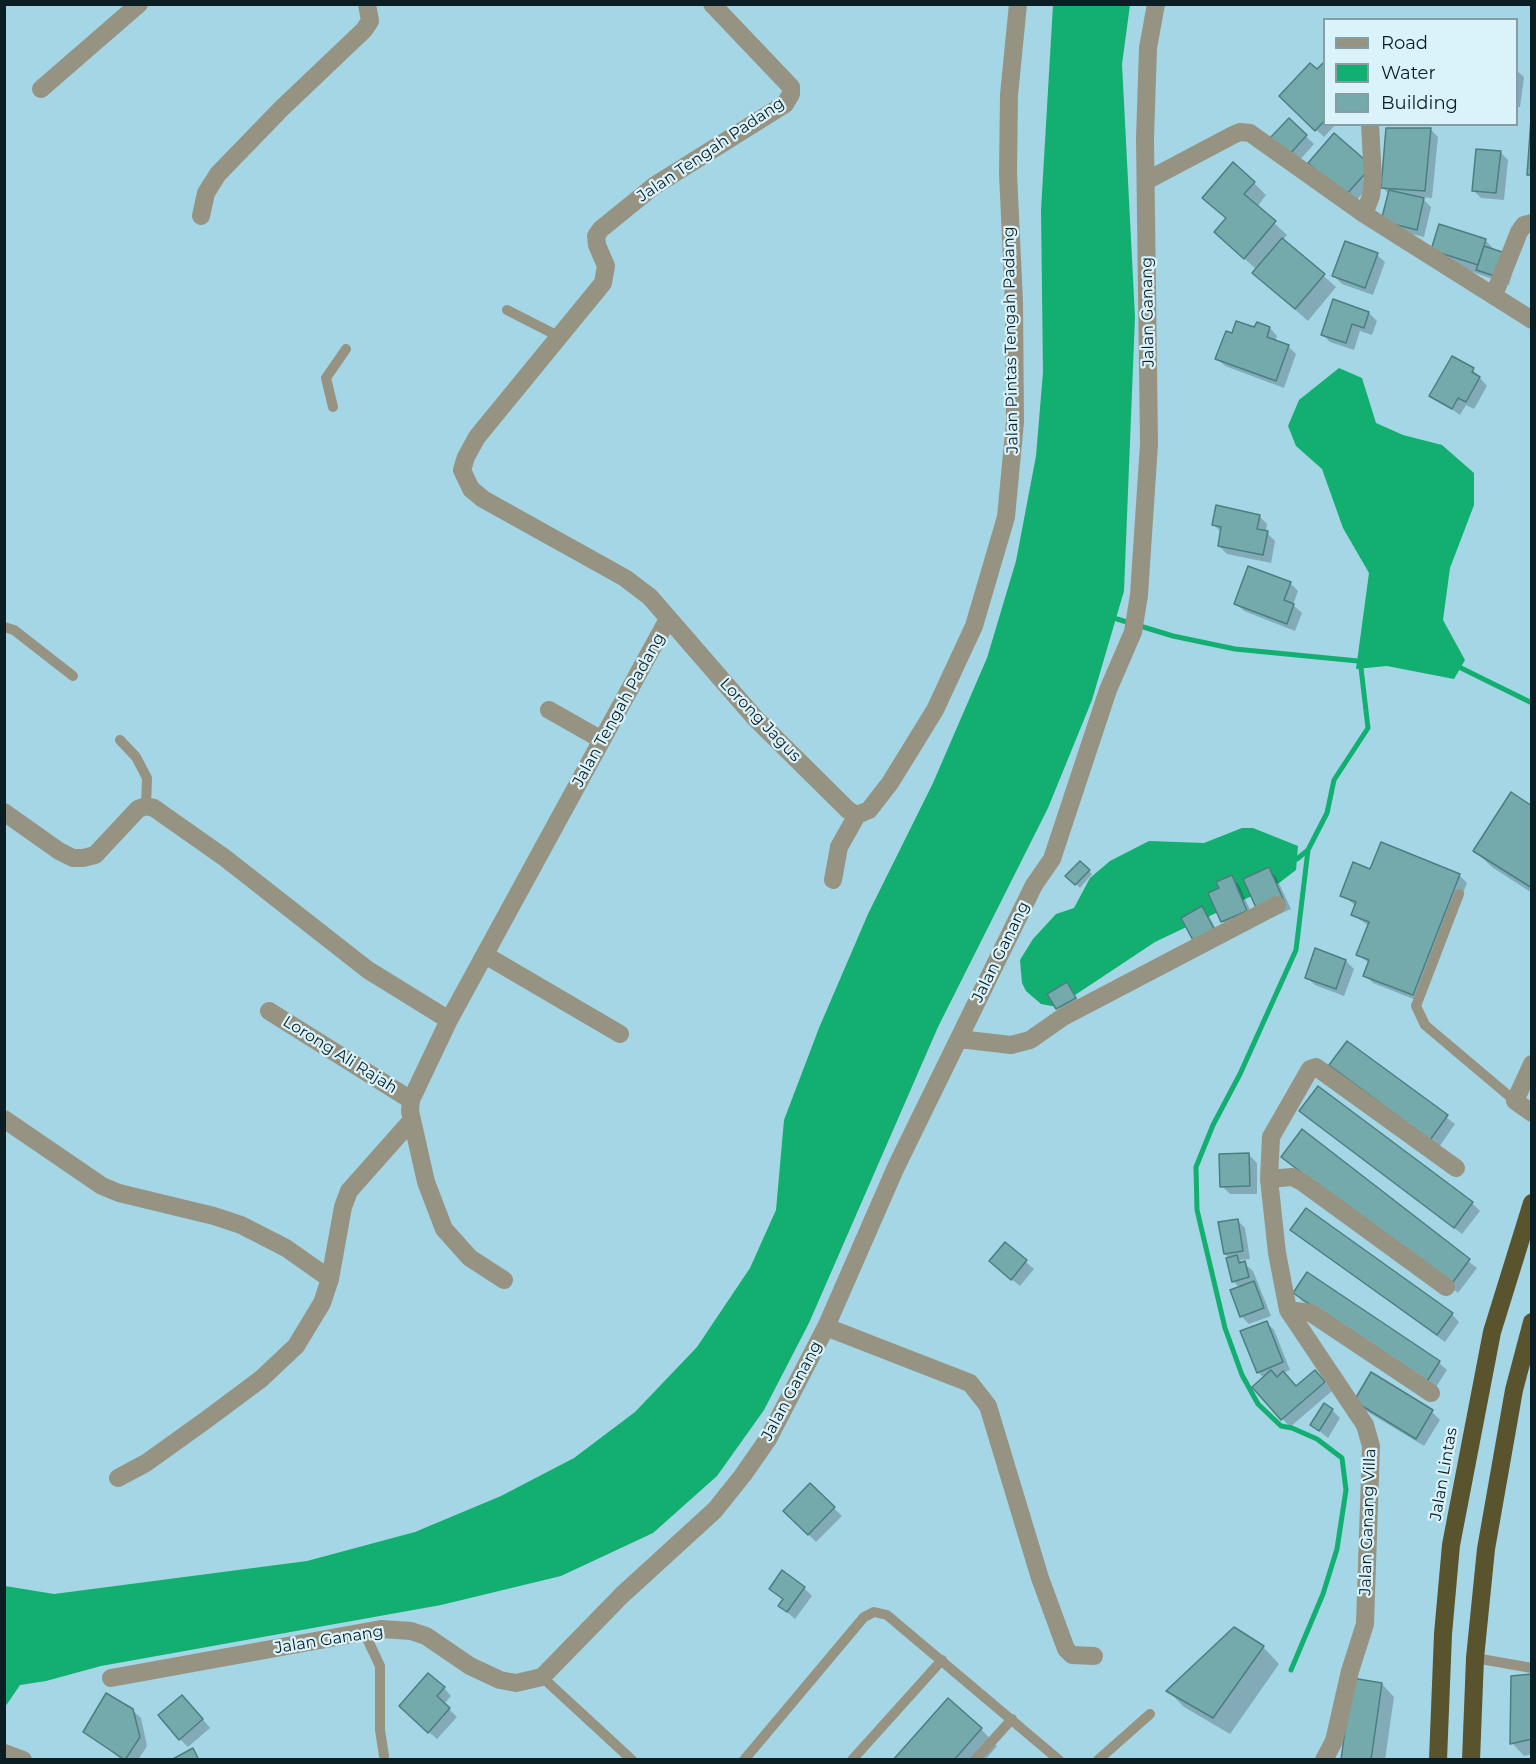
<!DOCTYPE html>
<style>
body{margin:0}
#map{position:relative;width:1536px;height:1764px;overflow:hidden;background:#a4d6e5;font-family:Montserrat,sans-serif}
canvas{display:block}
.frame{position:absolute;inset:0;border:6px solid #0b1e24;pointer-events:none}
.legend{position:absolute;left:1323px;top:18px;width:195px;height:108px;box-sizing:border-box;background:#daf2fa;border:2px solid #879da4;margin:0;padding:8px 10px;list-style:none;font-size:18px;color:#0b1e24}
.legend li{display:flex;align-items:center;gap:12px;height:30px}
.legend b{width:30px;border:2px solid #879da4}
</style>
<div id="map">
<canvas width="1536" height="1764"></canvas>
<div class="frame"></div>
<ul class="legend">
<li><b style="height:8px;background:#969382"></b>Road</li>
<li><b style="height:16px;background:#12af71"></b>Water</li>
<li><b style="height:16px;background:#75aaac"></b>Building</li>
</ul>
</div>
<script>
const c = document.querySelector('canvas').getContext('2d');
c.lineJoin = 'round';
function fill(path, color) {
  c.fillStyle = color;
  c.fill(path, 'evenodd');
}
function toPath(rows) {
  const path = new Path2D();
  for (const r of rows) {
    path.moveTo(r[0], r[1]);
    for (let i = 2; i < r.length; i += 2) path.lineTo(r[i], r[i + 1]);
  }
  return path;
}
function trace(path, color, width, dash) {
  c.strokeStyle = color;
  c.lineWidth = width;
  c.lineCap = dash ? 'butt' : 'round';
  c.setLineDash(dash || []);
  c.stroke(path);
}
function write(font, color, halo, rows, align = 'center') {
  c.font = font + ' Montserrat,sans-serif';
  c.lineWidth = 4.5;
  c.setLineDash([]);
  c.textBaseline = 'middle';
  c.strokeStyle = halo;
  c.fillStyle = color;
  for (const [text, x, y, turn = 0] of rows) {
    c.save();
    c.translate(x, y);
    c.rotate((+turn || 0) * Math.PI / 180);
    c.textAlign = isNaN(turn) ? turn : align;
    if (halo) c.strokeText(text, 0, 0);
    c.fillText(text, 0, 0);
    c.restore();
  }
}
fill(toPath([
 [1053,5,1130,5,1122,64,1135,317,1124,591,1092,700,1048,808,938,1027,809,1323,764,1410,717,1476,653,1533,561,1576,441,1605,101,1666,46,1681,20,1685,5,1707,5,1586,54,1594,307,1561,415,1532,501,1496,574,1458,635,1412,697,1347,750,1268,776,1210,784,1120,819,1028,868,914,933,783,987,658,1016,561,1036,456,1043,372,1041,210],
 [1339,368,1362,378,1376,423,1403,435,1442,445,1474,473,1474,505,1450,568,1443,620,1465,660,1454,679,1387,666,1356,669,1369,573,1343,528,1322,469,1296,446,1288,426,1299,400],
 [1242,828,1253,828,1298,846,1296,870,1279,883,1155,942,1057,1007,1041,1004,1026,991,1022,983,1020,960,1033,939,1056,914,1074,908,1090,878,1110,861,1149,841,1204,843]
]), '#12af71');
fill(toPath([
 [1323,65,1324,124,1336,124,1324,137,1281,96],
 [1516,70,1524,77,1520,107,1516,107],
 [1289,120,1314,144,1298,162,1280,146],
 [1430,129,1438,137,1432,198,1421,197,1431,207,1424,237,1391,229,1389,194,1382,187],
 [1500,152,1508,160,1504,200,1481,198,1473,190],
 [1318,171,1379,175,1354,203],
 [1254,183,1266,195,1257,207,1287,235,1283,240,1336,287,1308,321,1267,285,1257,270,1228,244,1227,219,1204,198],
 [1485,240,1497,252,1515,263,1509,285,1445,262,1432,249],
 [1377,255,1385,262,1373,295,1342,284,1334,276],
 [1369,313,1377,321,1372,335,1360,331,1354,350,1330,342,1322,334],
 [1270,328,1277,336,1275,342,1288,346,1296,354,1284,388,1225,366,1217,358,1233,335],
 [1473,370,1487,386,1474,409,1466,405,1460,415,1431,395],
 [1259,516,1267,524,1266,532,1275,541,1271,563,1227,554,1219,546,1222,533,1213,524],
 [1290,583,1298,591,1293,605,1302,613,1295,631,1244,611,1236,604],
 [1532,807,1532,893,1492,867,1475,851],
 [1080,863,1092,874,1080,888,1068,876],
 [1268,869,1276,877,1291,909,1268,919],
 [1459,875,1467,883,1421,1002,1373,983,1365,975,1370,964,1358,954,1369,926,1353,915,1356,906,1342,895],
 [1231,877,1239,885,1254,919,1230,929,1222,921,1221,889],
 [1201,908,1209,916,1223,941,1183,918],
 [1346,961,1354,969,1344,996,1315,985,1307,978],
 [1066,984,1083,1006,1065,1016,1049,994],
 [1347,1043,1455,1124,1439,1147,1331,1065],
 [1301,1111,1472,1203,1480,1211,1462,1234],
 [1302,1131,1477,1268,1458,1293,1291,1165],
 [1249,1155,1257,1163,1257,1194,1230,1194,1222,1186],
 [1237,1220,1245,1228,1250,1259,1240,1260,1253,1271,1271,1316,1249,1324,1241,1316,1240,1288,1233,1281,1230,1259,1225,1254],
 [1300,1237,1452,1314,1459,1322,1445,1342],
 [1005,1244,1034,1269,1020,1286,999,1269],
 [1307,1274,1439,1363,1447,1370,1434,1390,1302,1301,1295,1293],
 [1266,1322,1274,1330,1290,1370,1283,1373,1297,1388,1323,1380,1332,1391,1290,1427,1254,1387,1264,1378,1258,1372],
 [1355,1401,1432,1412,1440,1420,1424,1446,1363,1409],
 [1332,1410,1340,1418,1328,1438,1312,1425],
 [810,1485,842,1516,816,1542,785,1511],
 [804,1588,812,1596,795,1619,780,1606,784,1600,771,1589],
 [1263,1647,1279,1664,1230,1734,1184,1707,1168,1691],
 [1532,1675,1532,1754,1524,1756,1512,1743],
 [1382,1684,1394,1697,1385,1760,1342,1760],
 [444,1688,451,1696,444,1704,457,1717,437,1739,408,1714],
 [190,1704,210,1728,188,1747,180,1739],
 [132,1710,141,1718,147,1746,138,1760,122,1760,85,1732],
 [981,1729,997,1746,985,1760,895,1760]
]), '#0003');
trace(toPath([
 [1117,619,1173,636,1235,649,1358,661],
 [1461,668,1532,703],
 [1297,859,1308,850,1327,813,1334,780,1368,728,1361,668],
 [1291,1670,1323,1594,1337,1549,1346,1490,1342,1458,1317,1439,1292,1428,1281,1426,1258,1404,1242,1375,1225,1328,1197,1210,1196,1167,1213,1125,1240,1074,1296,950,1308,850]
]), '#12af71', 5);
const building = toPath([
 [1310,63,1317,69,1323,63,1324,65,1324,121,1315,131,1279,96,1310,63],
 [1532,105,1532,175,1527,175,1532,105],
 [1289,118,1307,135,1289,155,1270,138,1289,118],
 [1386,128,1431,128,1425,191,1381,188,1386,128],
 [1334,133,1372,166,1345,196,1308,163,1334,133],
 [1476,149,1501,151,1496,193,1472,191,1476,149],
 [1233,162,1255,182,1244,194,1276,221,1244,259,1214,232,1226,218,1202,198,1233,162],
 [1389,190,1424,198,1417,230,1381,221,1389,190],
 [1439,224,1486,239,1478,265,1431,250,1439,224],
 [1282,238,1325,274,1295,309,1252,273,1282,238],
 [1345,241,1378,253,1365,288,1332,276,1345,241],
 [1484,246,1508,254,1501,278,1476,270,1484,246],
 [1333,299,1369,312,1364,328,1352,324,1346,343,1321,335,1333,299],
 [1236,321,1254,327,1257,322,1270,327,1267,337,1289,345,1276,381,1215,359,1226,331,1232,333,1236,321],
 [1452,356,1474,368,1472,372,1480,377,1466,402,1458,398,1452,409,1429,396,1452,356],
 [1216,505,1260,515,1257,529,1268,531,1263,555,1218,546,1221,527,1212,525,1216,505],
 [1248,566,1291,582,1284,600,1294,604,1287,624,1234,604,1248,566],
 [1511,792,1532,806,1532,888,1473,851,1511,792],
 [1381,842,1460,874,1413,995,1363,976,1369,960,1356,955,1369,922,1351,915,1356,902,1340,896,1353,862,1370,869,1381,842],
 [1080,861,1090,870,1075,885,1065,876,1080,861],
 [1269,867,1284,901,1258,912,1243,879,1269,867],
 [1232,875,1247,911,1221,922,1208,893,1219,888,1216,882,1232,875],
 [1202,906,1216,933,1195,944,1181,918,1202,906],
 [1315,948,1346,960,1336,989,1305,978,1315,948],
 [1067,982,1076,998,1056,1009,1047,994,1067,982],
 [1347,1041,1448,1115,1430,1140,1329,1065,1347,1041],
 [1318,1086,1473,1202,1454,1228,1299,1111,1318,1086],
 [1302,1129,1470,1259,1450,1286,1281,1157,1302,1129],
 [1249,1153,1250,1186,1220,1187,1219,1154,1249,1153],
 [1306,1208,1453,1313,1437,1335,1290,1230,1306,1208],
 [1238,1219,1243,1251,1224,1254,1218,1222,1238,1219],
 [1005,1242,1027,1260,1011,1280,989,1261,1005,1242],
 [1237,1255,1239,1263,1245,1261,1249,1277,1232,1282,1226,1258,1237,1255],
 [1307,1272,1440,1361,1426,1383,1293,1293,1307,1272],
 [1254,1281,1264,1308,1240,1317,1230,1290,1254,1281],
 [1267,1321,1283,1362,1257,1373,1240,1331,1267,1321],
 [1271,1370,1277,1377,1283,1371,1296,1386,1315,1370,1325,1382,1281,1420,1252,1387,1271,1370],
 [1371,1372,1433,1410,1416,1439,1354,1401,1371,1372],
 [1324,1403,1333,1409,1319,1431,1310,1425,1324,1403],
 [810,1483,835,1507,808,1535,783,1511,810,1483],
 [782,1570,805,1587,787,1612,778,1606,783,1599,769,1589,782,1570],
 [1234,1627,1264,1646,1213,1718,1166,1691,1234,1627],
 [428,1673,445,1687,437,1696,450,1708,428,1733,399,1706,428,1673],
 [1532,1674,1532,1739,1510,1744,1511,1676,1532,1674],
 [1352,1678,1382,1683,1371,1760,1341,1760,1352,1678],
 [106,1693,133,1709,140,1737,125,1760,83,1732,106,1693],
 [182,1695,203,1719,179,1740,158,1715,182,1695],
 [948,1698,982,1728,954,1760,893,1760,948,1698],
 [193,1748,199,1760,171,1760,193,1748]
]);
fill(building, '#75aaac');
trace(building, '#4b7e80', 1.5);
trace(toPath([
 [507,310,560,337],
 [333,407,326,378,346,349],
 [4,627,14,630,73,676],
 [120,740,136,757,147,778,146,806],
 [1459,894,1416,1006,1425,1025,1515,1101],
 [364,1632,380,1666,380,1730,384,1756],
 [1475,1658,1532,1668],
 [542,1677,632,1760],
 [744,1760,864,1617,874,1612,887,1615,1059,1760],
 [852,1760,942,1660],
 [975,1760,1012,1719],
 [1098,1760,1150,1714]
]), '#969382', 10);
trace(toPath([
 [712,4,791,87,791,94,785,104,654,186,601,229,596,236,597,245,606,266,603,283,477,437,466,457,462,470,471,489,483,499,625,578,650,597,755,718,848,810,857,815],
 [41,89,139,4],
 [1146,181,1233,135,1240,132,1250,133,1364,214,1532,320],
 [1364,214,1371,196,1373,180,1370,124],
 [201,216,206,193,218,174,281,109,364,30,370,21,367,4],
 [1494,295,1519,232,1524,225,1532,223],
 [549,710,602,740],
 [4,812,59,851,73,858,83,858,95,855,138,809,146,806,154,808,225,858,368,970,449,1020],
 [857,815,869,810,890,783,935,710,974,626,1006,517,1015,422,1014,303,1008,173,1009,95,1018,4],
 [833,880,839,847,857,815],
 [485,955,620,1034],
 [269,1011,411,1100],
 [959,1039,1011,1045,1030,1040,1063,1017,1277,905],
 [1532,1064,1515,1101,1532,1113],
 [4,1119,102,1186,119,1193,214,1216,241,1225,286,1248,330,1279],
 [1269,1179,1292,1177,1302,1182,1446,1287],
 [504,1280,470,1258,444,1229,426,1182,410,1111,411,1100,449,1020,668,619],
 [1288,1310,1311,1313,1431,1393],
 [826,1327,970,1383,988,1406,1040,1578,1066,1649,1072,1655,1094,1656],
 [118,1478,146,1463,206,1420,261,1379,296,1346,322,1303,330,1279,343,1207,349,1191,412,1120],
 [111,1678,381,1629,411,1631,426,1636,470,1666,500,1680,516,1683,542,1677,622,1595,715,1510,743,1475,768,1439,826,1327,896,1167,1034,885,1052,859,1108,690,1133,632,1139,595,1149,444,1145,138,1148,48,1156,4],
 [4,1753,23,1760],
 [1324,1760,1334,1741,1350,1671,1365,1624,1371,1446,1365,1425,1288,1310,1277,1253,1269,1179,1271,1137,1310,1069,1316,1067,1456,1168]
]), '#969382', 18);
trace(toPath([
 [1438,1760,1443,1634,1451,1545,1492,1332,1532,1203],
 [1471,1760,1475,1658,1486,1549,1514,1390,1532,1322]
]), '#59532e', 18);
write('16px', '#0b1e24', '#daf2fa', [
 ["Jalan Tengah Padang",711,150,-34],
 ["Jalan Ganang",1148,312,-91],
 ["Jalan Pintas Tengah Padang",1011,340,-91],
 ["Jalan Tengah Padang",619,710,-61],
 ["Lorong Jagus",760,720,46],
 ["Jalan Ganang",1001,952,-64],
 ["Lorong Ali Rajah",340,1055,32],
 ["Jalan Ganang",792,1391,-62],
 ["Jalan Lintas",1444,1474,-80],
 ["Jalan Ganang Villa",1368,1522,-88],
 ["Jalan Ganang",329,1640,-9]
]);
</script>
